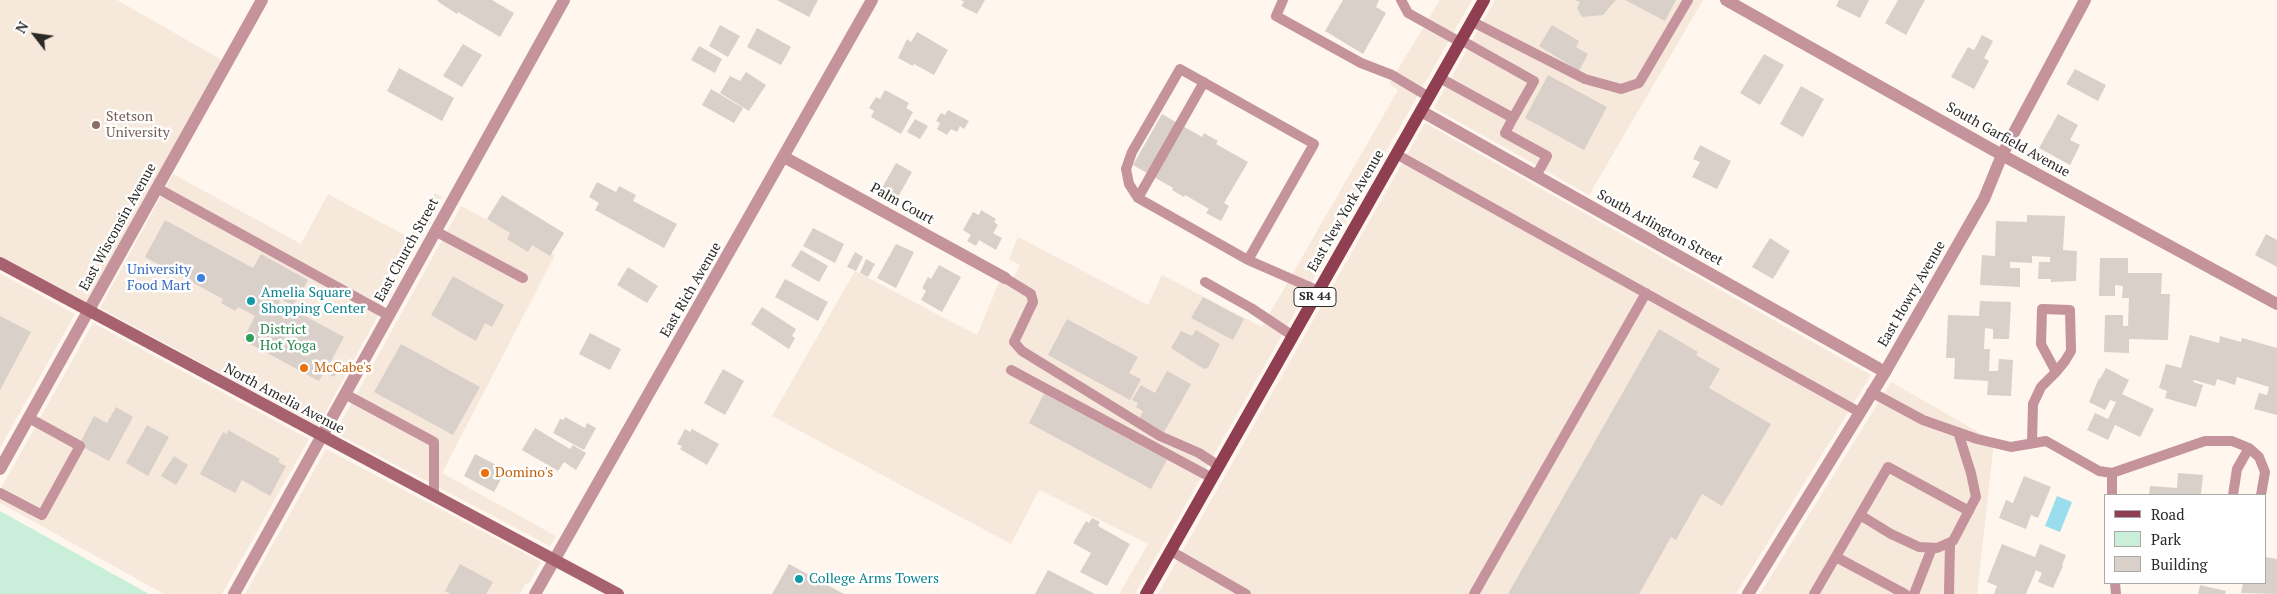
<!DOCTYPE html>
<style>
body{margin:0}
#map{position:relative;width:2277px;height:594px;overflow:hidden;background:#fff6ee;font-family:"PT Serif",serif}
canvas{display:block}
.legend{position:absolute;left:2104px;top:494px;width:162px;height:90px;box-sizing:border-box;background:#fff;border:1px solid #aaa9a8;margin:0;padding:6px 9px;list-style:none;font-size:15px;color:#2b2825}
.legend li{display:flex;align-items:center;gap:10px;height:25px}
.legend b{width:25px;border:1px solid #aaa9a8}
.north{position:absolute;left:10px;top:10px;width:50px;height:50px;-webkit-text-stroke:4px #fff;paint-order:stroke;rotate:300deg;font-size:14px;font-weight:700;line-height:20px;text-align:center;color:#2b2825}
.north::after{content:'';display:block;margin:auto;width:18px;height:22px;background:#2b2825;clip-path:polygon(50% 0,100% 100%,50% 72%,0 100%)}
</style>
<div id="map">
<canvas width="2277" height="594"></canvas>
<ul class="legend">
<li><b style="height:6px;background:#903e51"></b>Road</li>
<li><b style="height:14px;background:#c9efda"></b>Park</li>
<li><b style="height:14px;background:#dad0ca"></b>Building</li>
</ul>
<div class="north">N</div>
</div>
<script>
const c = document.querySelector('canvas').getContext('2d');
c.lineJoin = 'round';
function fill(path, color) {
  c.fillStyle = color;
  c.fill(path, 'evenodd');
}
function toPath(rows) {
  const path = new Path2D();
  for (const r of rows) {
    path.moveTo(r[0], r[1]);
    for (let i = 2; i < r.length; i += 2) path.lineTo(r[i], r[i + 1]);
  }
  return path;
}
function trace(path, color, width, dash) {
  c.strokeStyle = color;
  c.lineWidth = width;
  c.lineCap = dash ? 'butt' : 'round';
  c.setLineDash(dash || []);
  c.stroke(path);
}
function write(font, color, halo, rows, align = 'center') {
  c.font = font + ' "PT Serif",serif';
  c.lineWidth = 5;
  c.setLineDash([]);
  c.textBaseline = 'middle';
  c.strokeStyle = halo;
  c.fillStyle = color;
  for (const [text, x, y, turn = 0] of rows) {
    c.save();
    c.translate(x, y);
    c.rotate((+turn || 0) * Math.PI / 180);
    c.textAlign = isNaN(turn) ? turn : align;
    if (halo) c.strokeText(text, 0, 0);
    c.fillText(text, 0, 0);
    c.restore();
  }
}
fill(toPath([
 [0,0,117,0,227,63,88,310,0,262],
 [1440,0,1472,0,1135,594,1119,594,1148,544,1039,490,1011,544,772,416,855,271,977,335,1002,275,1012,281,1020,265,1009,259,1018,237,1148,305,1162,275,1262,327,1398,90,1389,84],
 [1495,0,1703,0,1589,195,1434,108],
 [1425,123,1871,375,1736,594,1158,594],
 [173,174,301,244,328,194,410,238,435,193,442,197,318,426,100,308],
 [461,206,555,255,442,473,556,536,550,546,335,433],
 [0,273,75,314,0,448],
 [93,323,309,439,222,594,164,594,0,503,0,490],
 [1891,382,1994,441,1977,594,1760,594],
 [326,449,541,562,529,584,526,583,520,594,245,594]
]), '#f6e8db');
fill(toPath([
 [0,511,149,594,0,594]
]), '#c9efda');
fill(toPath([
 [2057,496,2072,502,2060,532,2045,526]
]), '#9adeee');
fill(toPath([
 [438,0,492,0,514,13,500,37,458,12,457,14,437,1],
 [777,0,818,0,809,17],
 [961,0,985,0,977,14,961,6,964,2],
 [1343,0,1379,0,1376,7,1386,13,1363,54,1325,31],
 [1575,0,1616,0,1603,15,1582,17,1577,8,1580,2],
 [1625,0,1676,0,1665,21],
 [1839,0,1869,0,1860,18,1836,6],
 [1898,0,1925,0,1906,35,1885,23],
 [720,25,740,36,728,57,709,46],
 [1552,25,1579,41,1576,47,1588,54,1579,71,1539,46],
 [757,28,791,47,781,65,747,47],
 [917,32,948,50,934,75,914,64,913,66,898,58,907,39,911,42],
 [1982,35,1993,41,1984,58,1989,61,1974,89,1951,77,1968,47,1974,50],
 [463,44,482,55,462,87,443,76],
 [699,46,722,59,715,73,691,60],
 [1764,54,1784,65,1760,105,1740,93],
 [399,68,454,98,442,121,387,91],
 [2075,69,2106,85,2098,101,2066,84],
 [746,72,766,85,749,111,720,93,730,76,740,81],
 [1548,75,1607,107,1584,150,1525,118],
 [1801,86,1824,99,1803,137,1780,124],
 [711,89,743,108,734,123,702,105],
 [885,90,909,103,906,108,913,112,901,134,871,117,874,111,869,108,876,97,880,99],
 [948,110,969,121,964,129,960,126,957,132,951,129,947,135,937,129,940,123,936,121,941,113,945,115],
 [1162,114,1202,137,1204,133,1218,141,1216,144,1248,162,1224,203,1229,206,1221,221,1206,213,1209,209,1185,195,1184,197,1172,190,1173,188,1133,165],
 [2058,114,2078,125,2070,140,2080,145,2070,165,2039,148],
 [915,119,928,126,920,139,907,132],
 [1700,145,1731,161,1717,189,1692,177,1700,162,1693,159],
 [896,163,912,172,898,197,882,188],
 [597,182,616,192,619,186,636,195,633,201,677,224,664,248,595,210,599,203,589,197],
 [502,195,564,233,550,256,532,245,528,252,507,239,510,233,487,219],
 [981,210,996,219,994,222,998,225,993,233,1002,238,996,250,979,240,976,246,967,241,971,235,963,230,973,212,979,215],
 [2027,215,2065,216,2063,250,2077,251,2076,281,2051,282,2051,279,2038,279,2039,262,2050,262,2050,257,2032,256,2032,263,2010,262,2010,268,2020,268,2020,287,1980,285,1982,255,1995,256,1996,221,2027,222],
 [165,220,253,268,261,254,308,280,293,306,281,299,279,302,344,337,330,363,339,368,334,377,324,372,319,381,243,340,255,316,238,307,235,311,221,303,223,299,145,257],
 [813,228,844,244,835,263,803,246],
 [2266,234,2277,240,2277,267,2255,255],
 [1770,238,1790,251,1773,279,1752,267],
 [896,244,914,252,896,288,877,278],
 [801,250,828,266,819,282,791,266],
 [855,252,863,257,856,271,847,267],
 [2100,258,2128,258,2128,273,2162,273,2161,294,2170,294,2168,340,2129,339,2129,353,2104,352,2105,315,2123,315,2123,326,2128,326,2129,298,2122,298,2123,286,2115,285,2115,296,2099,296],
 [866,259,875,264,868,277,860,273],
 [939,265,961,277,942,312,921,300,926,291,922,288,928,277,931,279],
 [628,267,658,286,647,303,617,285],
 [453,276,504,305,492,327,485,323,476,341,431,315],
 [785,279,828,302,818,321,775,297],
 [1203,297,1244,319,1233,340,1191,318],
 [1980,301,2011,302,2009,339,1993,339,1993,329,1985,328,1984,349,1990,349,1989,371,1998,371,1999,359,2013,360,2011,396,1987,395,1988,381,1954,379,1955,358,1946,358,1948,315,1979,316],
 [762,307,796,329,792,336,795,338,789,349,751,324],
 [0,316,31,332,0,390],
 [1067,319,1138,357,1129,373,1141,379,1130,400,1048,355],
 [1659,329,1698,352,1696,355,1720,369,1709,388,1771,424,1722,506,1702,494,1676,540,1671,537,1639,594,1508,594],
 [1196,330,1220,344,1208,368,1204,369,1171,348,1181,331,1192,336],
 [590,333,621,349,610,370,579,354],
 [2190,335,2219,343,2220,336,2241,342,2242,338,2277,348,2277,415,2254,409,2259,393,2267,395,2269,387,2237,377,2235,385,2217,379,2215,386,2194,380,2193,382,2203,385,2196,407,2165,398,2167,391,2159,388,2166,364,2181,368],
 [401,344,480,387,453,435,374,392],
 [2106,368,2129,380,2122,394,2154,409,2140,437,2115,425,2108,440,2087,430,2095,413,2108,419,2116,402,2110,400,2105,410,2089,402,2099,378,2100,379],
 [723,369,744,381,725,415,704,403],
 [1167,371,1191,384,1163,434,1139,420,1143,411,1136,407,1138,403,1132,400,1141,385,1155,393],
 [1044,394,1167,460,1151,489,1029,423],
 [116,407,133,417,109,461,79,445,94,416,107,423],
 [565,417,585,428,587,423,596,428,584,450,553,433,560,419,564,420],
 [147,425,169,437,148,476,126,463],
 [535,428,570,449,573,445,586,453,576,470,564,462,558,471,522,450],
 [685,429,690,432,692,429,719,444,707,465,680,449,682,446,677,444],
 [228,430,280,459,278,462,286,466,270,496,242,480,235,493,200,474,223,432,227,434],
 [475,454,506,470,494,492,464,476],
 [174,456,188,465,176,485,161,476],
 [2178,473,2203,475,2201,494,2149,495,2150,486,2177,488],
 [2024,476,2051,487,2038,518,2031,515,2026,529,1999,518,2006,500,2013,503],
 [1092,518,1100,522,1098,526,1130,544,1107,586,1080,572,1091,553,1073,543,1086,521,1089,523],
 [2002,544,2035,557,2040,544,2066,555,2062,565,2063,566,2053,588,2038,582,2042,573,2036,570,2026,594,1994,594,1997,586,1987,582],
 [2266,557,2277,559,2277,594,2241,593,2243,583,2266,583],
 [460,564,493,582,486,594,451,594,445,591],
 [789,564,844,594,772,594],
 [1048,570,1095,594,1035,594],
 [2200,585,2226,591,2225,594,2198,594]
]), '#dad0ca');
trace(toPath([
 [1283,0,1276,16,1361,63,1392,75,1429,97],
 [1401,0,1408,13,1460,42],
 [1471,21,1585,79,1621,89,1639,83,1688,0],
 [1461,40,1534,81,1513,118],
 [1440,78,1513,118,1505,133,1547,156,1536,176],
 [1396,154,1859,412],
 [157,188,388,315],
 [1138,198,1204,82],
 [435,231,523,278],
 [1248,260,1314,144,1180,69,1132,152,1126,169,1129,184,1138,198,1248,260,1319,291],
 [1005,278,1031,294,1033,302,1014,342,1022,351,1160,436,1199,453,1219,466],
 [1205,282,1251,308,1293,336],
 [1011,370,1212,478],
 [1871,392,1923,420,1977,439,2011,447,2046,441,2099,471,2112,473,2205,441,2232,441,2249,448,2259,457,2265,472,2261,495],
 [345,394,434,442,434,495],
 [2032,443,2033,404,2041,387,2056,372,2065,361,2071,351,2070,310,2042,309,2041,344,2056,372],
 [2112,473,2112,495],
 [0,493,42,515,80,446,29,418],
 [2233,495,2237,469,2249,448],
 [1860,515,1891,534,1919,547,1937,548,1953,541,1976,497,1971,473,1958,432],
 [1171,551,1246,594],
 [1836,557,1905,594],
 [2115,583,2116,594],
 [1474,594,1646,293],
 [1814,594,1888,467,1969,511],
 [1914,594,1932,548],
 [1949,594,1950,543]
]), '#c4939b', 10);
trace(toPath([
 [1421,111,1885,372],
 [784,157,1005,278],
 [234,594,564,0],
 [535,594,872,0]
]), '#c4939b', 12);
trace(toPath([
 [1726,0,2002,155,2277,304],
 [0,469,262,0],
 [1748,594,1885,372,1984,199,2002,155,2085,0]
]), '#c4939b', 12);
trace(toPath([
 [0,263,618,594]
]), '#a76270', 12);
trace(toPath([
 [1146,594,1484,0]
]), '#903e51', 12);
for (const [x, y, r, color] of [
 [96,125,5,"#8d6e63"],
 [201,278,5,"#3f7fe0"],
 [251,301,5,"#0f9aa8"],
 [250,338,5,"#2e9e5b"],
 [304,368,5,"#e8710a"],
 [485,473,5,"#e8710a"],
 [799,579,5,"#0f9aa8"]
]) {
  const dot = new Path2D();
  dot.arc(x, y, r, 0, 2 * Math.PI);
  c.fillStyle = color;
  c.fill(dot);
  trace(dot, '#fff', 2);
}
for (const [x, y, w] of [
 [1315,297,42]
]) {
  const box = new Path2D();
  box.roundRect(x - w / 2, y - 9.5, w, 19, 4);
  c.fillStyle = '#fff';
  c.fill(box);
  trace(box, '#2b2825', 1);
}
write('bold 12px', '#2b2825', null, [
 ["SR 44",1315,297]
]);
write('14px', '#785e54', '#fff', [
 ["Stetson",106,117],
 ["University",106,133]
], 'left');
write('14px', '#2b2825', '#fff', [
 ["South Garfield Avenue",2008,140,29],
 ["Palm Court",902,204,29],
 ["East New York Avenue",1346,211,-60],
 ["East Wisconsin Avenue",118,227,-61],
 ["South Arlington Street",1660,228,29],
 ["East Church Street",407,250,-61],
 ["East Rich Avenue",691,290,-60],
 ["East Howry Avenue",1912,294,-60],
 ["North Amelia Avenue",284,399,28]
]);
write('14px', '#366cbe', '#fff', [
 ["University",191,270],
 ["Food Mart",191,286]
], 'right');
write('14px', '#0d838f', '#fff', [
 ["Amelia Square",261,293],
 ["Shopping Center",261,309],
 ["College Arms Towers",809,579]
], 'left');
write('14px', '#27864d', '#fff', [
 ["District",260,330],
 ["Hot Yoga",260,346]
], 'left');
write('14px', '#c56008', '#fff', [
 ["McCabe's",314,368],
 ["Domino's",495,473]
], 'left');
</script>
